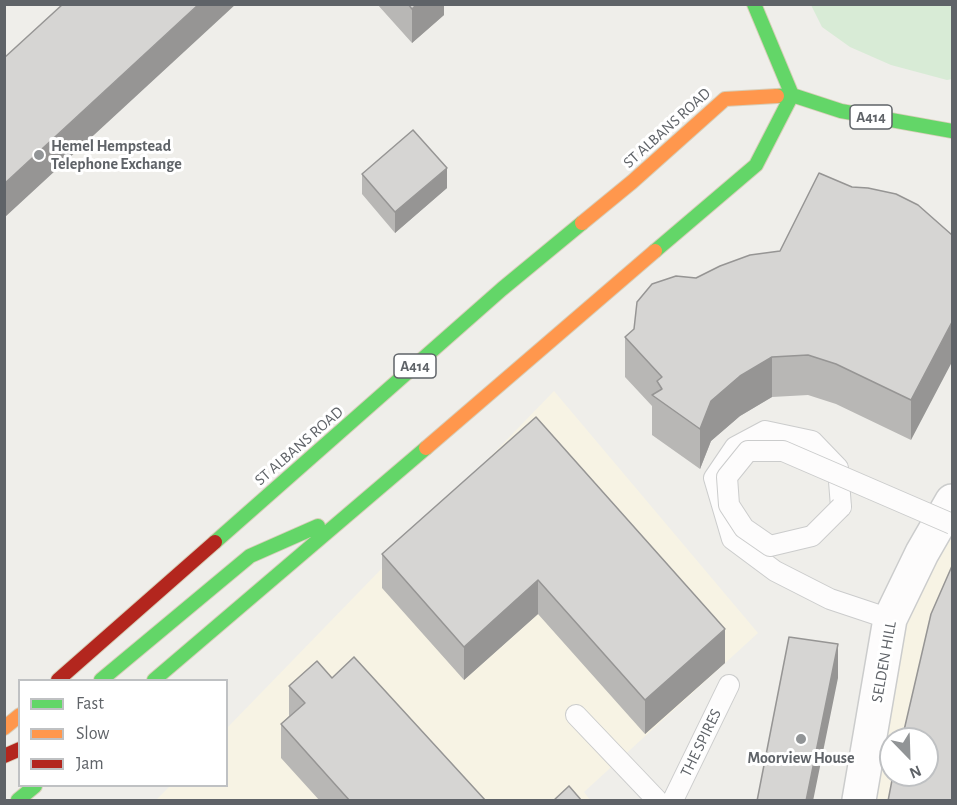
<!DOCTYPE html>
<style>
body{margin:0}
#map{position:relative;width:957px;height:805px;overflow:hidden;background:#efeeea;font-family:"Alegreya Sans",sans-serif}
canvas{display:block}
.frame{position:absolute;inset:0;border:6px solid #5f6368;pointer-events:none}
.legend{position:absolute;left:18px;top:679px;width:210px;height:108px;box-sizing:border-box;background:#fff;border:2px solid #bfc1c3;margin:0;padding:8px 10px;list-style:none;font-size:18px;color:#5f6368}
.legend li{display:flex;align-items:center;gap:12px;height:30px}
.legend b{width:30px;border:2px solid #bfc1c3}
.north{position:absolute;left:879px;top:727px;width:60px;height:60px;box-sizing:border-box;background:#fff;border:2px solid #bfc1c3;border-radius:50%;rotate:157deg;font-size:16px;font-weight:700;line-height:24px;text-align:center;color:#5f6368}
.north::after{content:'';display:block;margin:auto;width:21px;height:27px;background:#919496;clip-path:polygon(50% 0,100% 100%,50% 72%,0 100%)}
</style>
<div id="map">
<canvas width="957" height="805"></canvas>
<div class="frame"></div>
<ul class="legend">
<li><b style="height:8px;background:#63d668"></b>Fast</li>
<li><b style="height:8px;background:#ff974d"></b>Slow</li>
<li><b style="height:8px;background:#b3261e"></b>Jam</li>
</ul>
<div class="north">N</div>
</div>
<script>
const c = document.querySelector('canvas').getContext('2d');
c.lineJoin = 'round';
function fill(path, color) {
  c.fillStyle = color;
  c.fill(path, 'evenodd');
}
function toPath(rows) {
  const path = new Path2D();
  for (const r of rows) {
    path.moveTo(r[0], r[1]);
    for (let i = 2; i < r.length; i += 2) path.lineTo(r[i], r[i + 1]);
  }
  return path;
}
function trace(path, color, width, dash) {
  c.strokeStyle = color;
  c.lineWidth = width;
  c.lineCap = dash ? 'butt' : 'round';
  c.setLineDash(dash || []);
  c.stroke(path);
}
function write(font, color, halo, rows, align = 'center') {
  c.font = font + ' "Alegreya Sans",sans-serif';
  c.lineWidth = 6;
  c.setLineDash([]);
  c.textBaseline = 'middle';
  c.strokeStyle = halo;
  c.fillStyle = color;
  for (const [text, x, y, turn = 0] of rows) {
    c.save();
    c.translate(x, y);
    c.rotate((+turn || 0) * Math.PI / 180);
    c.textAlign = isNaN(turn) ? turn : align;
    if (halo) c.strokeText(text, 0, 0);
    c.fillText(text, 0, 0);
    c.restore();
  }
}
fill(toPath([
 [554,391,758,633,584,792,590,800,156,800,170,786,226,786,227,728],
 [952,508,952,800,859,800,890,619],
 [891,739,927,739,927,775,891,775]
]), '#f7f3e4');
fill(toPath([
 [811,5,952,5,952,79,947,80,891,65,850,47,822,27]
]), '#d8ebd6');
const lane = toPath([
 [841,507,838,468,812,441,765,431,735,447,714,478,732,539,775,571,830,599,890,619],
 [576,715,657,800],
 [673,800,729,685]
]);
const street = toPath([
 [859,800,890,619,922,553,952,501]
]);
const fast = toPath([
 [754,4,792,95],
 [777,96,792,95,841,111,952,131],
 [655,251,756,165,792,95],
 [215,542,502,289,582,223],
 [101,680,250,556,318,526],
 [154,680,426,448],
 [18,800,35,786]
]);
const slow = toPath([
 [582,223,632,182,725,99,777,96],
 [426,448,655,251],
 [4,728,20,715]
]);
const jam = toPath([
 [58,680,215,542],
 [4,756,20,749]
]);
trace(lane, '#cbcccc', 22);
trace(street, '#cbcccc', 36);
trace(fast, '#d7ceb8', 16);
trace(slow, '#d7ceb8', 16);
trace(jam, '#d7ceb8', 16);
trace(lane, '#fdfcfc', 20);
trace(street, '#fdfcfc', 33);
trace(fast, '#63d668', 14);
trace(slow, '#ff974d', 14);
trace(jam, '#b3261e', 14);
const laneBridge = toPath([
 [841,507,812,536,770,546,744,528,729,505,727,477,748,451,783,451,952,524]
]);
trace(laneBridge, '#cbcccc', 22, []);
trace(laneBridge, '#fdfcfc', 20);
fill(toPath([
 [377,4,444,4,444,15,412,43],
 [362,174,447,188,395,233,362,194],
 [852,187,918,205,911,440,836,404,808,395,772,397,740,416,711,441,700,469,652,435,652,406,625,377,625,337,696,278,780,251],
 [536,417,725,663,645,734,538,614,464,680,382,588,382,554],
 [332,678,486,801,320,801,281,758,281,724,289,716,289,686]
]), '#b8b7b5');
fill(toPath([
 [199,4,236,4,4,218,4,184],
 [417,4,444,4,444,15,412,43,412,9],
 [447,168,447,188,395,233,395,212],
 [952,322,952,362,911,440,911,400],
 [772,357,772,397,740,416,711,441,700,469,700,429,711,401,740,376],
 [538,580,538,614,464,680,464,647],
 [725,629,725,663,645,734,645,700],
 [838,644,838,678,813,801,806,801]
]), '#969594');
const building = toPath([
 [63,4,199,4,4,184,4,58,63,4],
 [408,4,417,4,412,9,408,4],
 [413,130,447,168,395,212,362,174,413,130],
 [819,173,852,187,868,188,896,194,918,205,952,235,952,322,911,400,836,364,808,355,772,357,740,376,711,401,700,429,652,395,662,389,657,381,662,377,625,337,634,329,637,302,652,284,676,276,696,278,720,266,750,255,780,251,819,173],
 [536,417,725,629,645,700,538,580,464,647,382,554,536,417],
 [952,566,952,801,888,801,893,775,927,775,927,739,902,739,931,614,952,566],
 [789,637,838,644,806,801,757,801,789,637],
 [354,657,486,801,350,801,281,724,305,703,289,686,317,661,332,678,354,657],
 [569,786,582,801,553,801,569,786]
]);
fill(building, '#d6d5d3');
trace(building, '#969594', 1.5);
for (const [x, y, r, color] of [
 [39,155,6,"#919496"],
 [801,739,6,"#919496"]
]) {
  const dot = new Path2D();
  dot.arc(x, y, r, 0, 2 * Math.PI);
  c.fillStyle = color;
  c.fill(dot);
  trace(dot, '#fff', 2);
}
for (const [x, y, w] of [
 [871,117,42],
 [415,366,42]
]) {
  const box = new Path2D();
  box.roundRect(x - w / 2, y - 12, w, 24, 4.5);
  c.fillStyle = '#fff';
  c.fill(box);
  trace(box, '#5f6368', 1.5);
}
write('bold 15px', '#5f6368', null, [
 ["A414",871,117],
 ["A414",415,366]
]);
write('16px', '#5f6368', '#fff', [
 ["ST ALBANS ROAD",667,128,-42],
 ["ST ALBANS ROAD",299,446,-41],
 ["SELDEN HILL",884,662,-80],
 ["THE SPIRES",701,743,-64]
]);
write('bold 16px', '#5f6368', '#fff', [
 ["Hemel Hempstead",51,146],
 ["Telephone Exchange",51,164],
 ["Moorview House",801,758,"center"]
], 'left');
</script>
